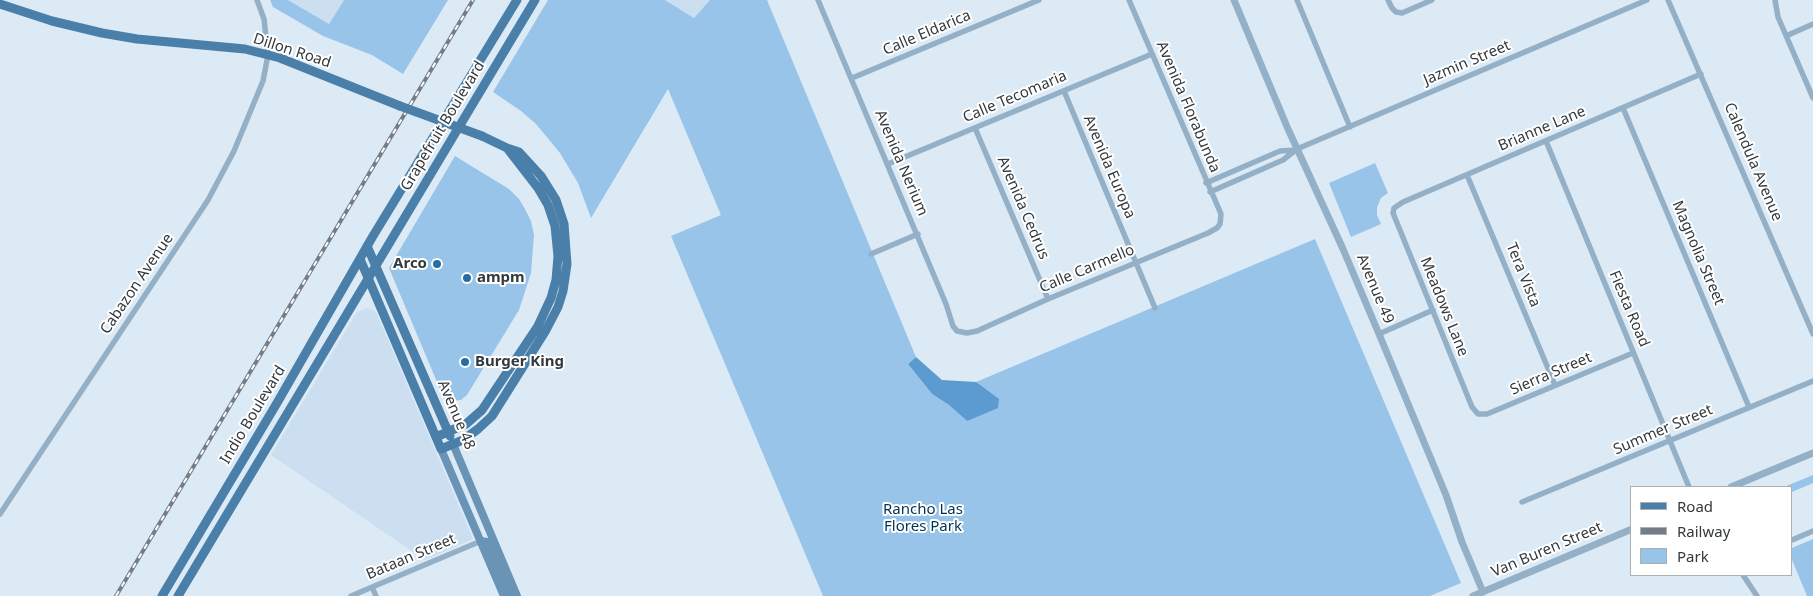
<!DOCTYPE html>
<style>
body{margin:0}
#map{position:relative;width:1813px;height:596px;overflow:hidden;background:#dceaf6;font-family:"Noto Sans",sans-serif}
canvas{display:block}
.legend{position:absolute;left:1630px;top:486px;width:162px;height:90px;box-sizing:border-box;background:#fff;border:1px solid #adb0b1;margin:0;padding:6px 9px;list-style:none;font-size:15px;color:#33393d}
.legend li{display:flex;align-items:center;gap:10px;height:25px}
.legend b{width:25px;border:1px solid #adb0b1}
</style>
<div id="map">
<canvas width="1813" height="596"></canvas>
<ul class="legend">
<li><b style="height:6px;background:#4a7fa9"></b>Road</li>
<li><b style="height:6px;background:#747d85"></b>Railway</li>
<li><b style="height:14px;background:#98c4ea"></b>Park</li>
</ul>
</div>
<script>
const c = document.querySelector('canvas').getContext('2d');
c.lineJoin = 'round';
function fill(path, color) {
  c.fillStyle = color;
  c.fill(path, 'evenodd');
}
function toPath(rows) {
  const path = new Path2D();
  for (const r of rows) {
    path.moveTo(r[0], r[1]);
    for (let i = 2; i < r.length; i += 2) path.lineTo(r[i], r[i + 1]);
  }
  return path;
}
function trace(path, color, width, dash) {
  c.strokeStyle = color;
  c.lineWidth = width;
  c.lineCap = dash ? 'butt' : 'round';
  c.setLineDash(dash || []);
  c.stroke(path);
}
function write(font, color, halo, rows, align = 'center') {
  c.font = font + ' "Noto Sans",sans-serif';
  c.lineWidth = 4;
  c.setLineDash([]);
  c.textBaseline = 'middle';
  c.strokeStyle = halo;
  c.fillStyle = color;
  for (const [text, x, y, turn = 0] of rows) {
    c.save();
    c.translate(x, y);
    c.rotate((+turn || 0) * Math.PI / 180);
    c.textAlign = isNaN(turn) ? turn : align;
    if (halo) c.strokeText(text, 0, 0);
    c.fillText(text, 0, 0);
    c.restore();
  }
}
fill(toPath([
 [288,0,344,0,329,24],
 [665,0,710,0,694,18],
 [367,308,376,312,473,539,425,560,271,455,357,312]
]), '#cbdff0');
fill(toPath([
 [270,0,288,0,329,24,344,0,448,0,403,74,372,55,323,36,273,7],
 [548,0,665,0,694,18,710,0,767,0,916,357,908,364,932,394,949,405,967,421,976,382,1315,239,1461,583,1430,596,823,596,671,236,721,215,668,89,591,218,578,183,560,153,536,124,521,111,493,92],
 [455,156,509,189,519,199,525,209,531,221,534,235,531,273,519,310,467,395,461,400,445,401,389,268],
 [1375,163,1388,193,1381,198,1377,207,1377,215,1381,224,1351,237,1329,183],
 [1813,475,1813,483,1792,492,1792,487,1784,487],
 [1813,539,1813,596,1807,596,1792,560,1792,548]
]), '#98c4ea');
fill(toPath([
 [916,357,942,380,976,382,999,399,998,408,967,421,949,405,932,394,908,364]
]), '#5b9bcf');
trace(toPath([
 [818,0,946,304,953,326,957,331,967,333,977,331,1048,299,1208,233,1217,228,1220,224,1221,214,1129,0],
 [1297,0,1350,127],
 [1388,0,1392,8,1396,12,1402,13,1432,0],
 [1668,0,1813,334],
 [1775,0,1778,17,1813,98],
 [1786,36,1813,24],
 [852,78,1039,0],
 [1064,91,1155,308],
 [1623,108,1749,407],
 [975,128,1048,299],
 [1546,141,1689,487],
 [888,164,1152,54],
 [1467,175,1555,385],
 [1206,183,1280,151,1295,150],
 [1210,192,1283,160,1297,149,1647,0],
 [871,254,918,234],
 [1379,334,1433,310],
 [1633,353,1487,414,1478,414,1472,407,1393,213,1394,208,1403,202,1701,74],
 [1522,502,1813,381],
 [0,514,208,200,234,151,263,81,268,55,264,19,257,0],
 [1792,540,1813,531],
 [1743,575,1757,596],
 [372,587,376,596],
 [351,596,481,541]
]), '#94b0c7', 5.5);
trace(toPath([
 [1234,0,1288,129,1343,249,1379,334,1446,495,1462,542,1483,592],
 [1731,487,1813,453],
 [1473,596,1632,529]
]), '#94b0c7', 7);
trace(toPath([
 [453,444,517,596],
 [441,449,504,596],
 [481,541,487,542,490,545,511,596]
]), '#6a94b6', 8);
trace(toPath([
 [0,4,52,21,102,33,137,39,245,49,280,58,400,106],
 [367,246,450,436],
 [360,259,441,449,463,440,478,429,492,416,546,330,558,307,563,291,567,264,564,224,556,200,541,176,519,152,507,148,482,136],
 [436,437,466,424,482,410,538,326,551,298,556,280,558,256,555,226,548,205,538,188,507,148],
 [162,596,277,403,373,236,517,0],
 [178,596,535,0]
]), '#4a7fa9', 9);
const rail = toPath([
 [116,596,473,0]
]);
trace(rail, '#747d85', 4);
trace(rail, '#fff', 2, [5.5]);
trace(toPath([
 [400,106,482,136]
]), '#4a7fa9', 9);
for (const [x, y, r, color] of [
 [437,264,5,"#266ea2"],
 [467,278,5,"#266ea2"],
 [465,362,5,"#266ea2"]
]) {
  const dot = new Path2D();
  dot.arc(x, y, r, 0, 2 * Math.PI);
  c.fillStyle = color;
  c.fill(dot);
  trace(dot, '#fff', 2);
}
write('15px', '#33393d', '#fff', [
 ["Calle Eldarica",927,33,-23],
 ["Dillon Road",292,51,18],
 ["Jazmin Street",1467,63,-23],
 ["Calle Tecomaria",1015,97,-23],
 ["Avenida Florabunda",1188,107,67],
 ["Grapefruit Boulevard",443,126,-59],
 ["Brianne Lane",1542,129,-23],
 ["Calendula Avenue",1753,162,67],
 ["Avenida Nerium",901,163,67],
 ["Avenida Europa",1109,167,67],
 ["Avenida Cedrus",1023,208,67],
 ["Magnolia Street",1698,253,67],
 ["Calle Carmello",1087,269,-23],
 ["Tera Vista",1523,275,68],
 ["Cabazon Avenue",137,284,-56],
 ["Avenue 49",1375,289,67],
 ["Meadows Lane",1444,307,68],
 ["Fiesta Road",1629,309,67],
 ["Sierra Street",1551,374,-23],
 ["Indio Boulevard",253,415,-59],
 ["Avenue 48",456,415,67],
 ["Summer Street",1663,430,-23],
 ["Van Buren Street",1547,550,-23],
 ["Bataan Street",411,557,-23]
]);
write('bold 15px', '#33393d', '#fff', [
 ["Arco",427,264,"right"],
 ["ampm",477,278],
 ["Burger King",475,362]
], 'left');
write('15px', '#003456', '#fff', [
 ["Rancho Las",923,510],
 ["Flores Park",923,527]
]);
</script>
